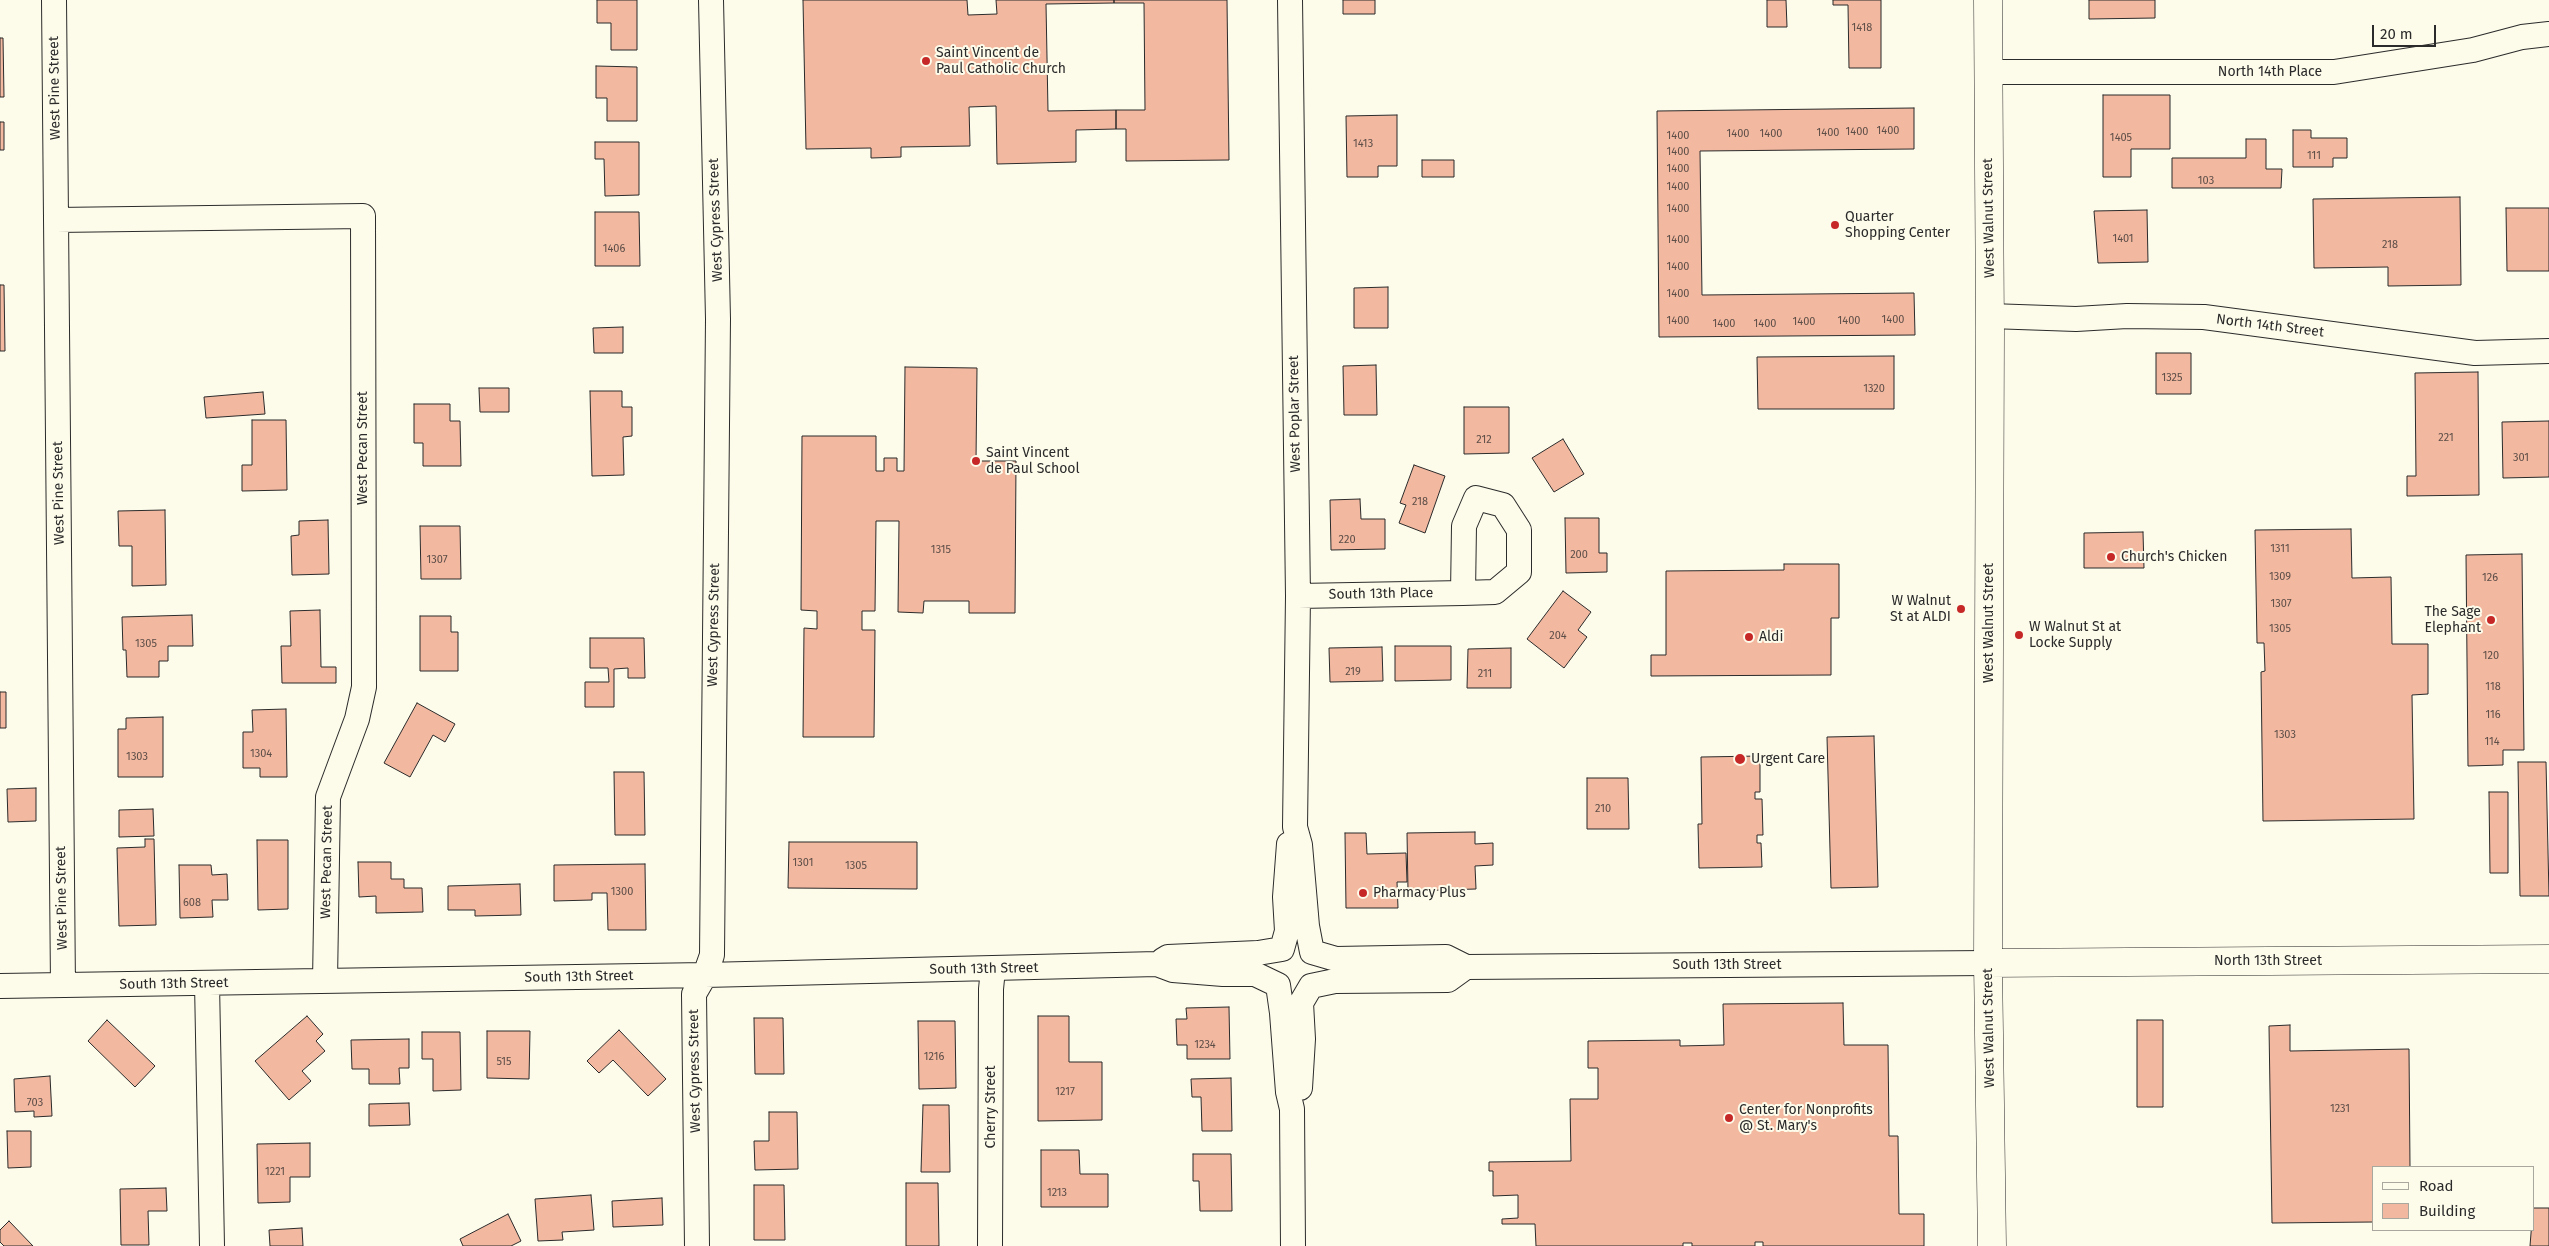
<!DOCTYPE html>
<style>
body{margin:0}
#map{position:relative;width:2549px;height:1246px;overflow:hidden;background:#fdfbea;font-family:"Fira Sans",sans-serif}
canvas{display:block}
.legend{position:absolute;left:2372px;top:1166px;width:162px;height:65px;box-sizing:border-box;background:#fdfbea;border:1px solid #a9a89e;margin:0;padding:6px 9px;list-style:none;font-size:15px;color:#2b2b2b}
.legend li{display:flex;align-items:center;gap:10px;height:25px}
.legend b{width:25px;border:1px solid #a9a89e}
.scale{position:absolute;left:2372px;top:25px;width:64px;height:22px;box-sizing:border-box;border:2px solid #2b2b2b;border-top:0;padding-left:6px;font-size:15px;line-height:18px;white-space:nowrap;color:#2b2b2b;-webkit-text-stroke:4px #fdfbea;paint-order:stroke}
</style>
<div id="map">
<canvas width="2549" height="1246"></canvas>
<ul class="legend">
<li><b style="height:6px;background:#fdfbea"></b>Road</li>
<li><b style="height:14px;background:#f2b8a0"></b>Building</li>
</ul>
<div class="scale">20 m</div>
</div>
<script>
const c = document.querySelector('canvas').getContext('2d');
c.lineJoin = 'round';
function fill(path, color) {
  c.fillStyle = color;
  c.fill(path, 'evenodd');
}
function toPath(rows) {
  const path = new Path2D();
  for (const r of rows) {
    path.moveTo(r[0], r[1]);
    for (let i = 2; i < r.length; i += 2) path.lineTo(r[i], r[i + 1]);
  }
  return path;
}
function trace(path, color, width, dash) {
  c.strokeStyle = color;
  c.lineWidth = width;
  c.lineCap = dash ? 'butt' : 'round';
  c.setLineDash(dash || []);
  c.stroke(path);
}
function write(font, color, halo, rows, align = 'center') {
  c.font = font + ' "Fira Sans",sans-serif';
  c.lineWidth = 4;
  c.setLineDash([]);
  c.textBaseline = 'middle';
  c.strokeStyle = halo;
  c.fillStyle = color;
  for (const [text, x, y, turn = 0] of rows) {
    c.save();
    c.translate(x, y);
    c.rotate((+turn || 0) * Math.PI / 180);
    c.textAlign = isNaN(turn) ? turn : align;
    if (halo) c.strokeText(text, 0, 0);
    c.fillText(text, 0, 0);
    c.restore();
  }
}
const building = toPath([
 [597,0,637,0,637,50,611,50,611,23,597,23,597,0],
 [803,0,967,0,968,15,997,14,996,0,1114,0,1114,3,1046,4,1048,111,1116,110,1116,129,1076,130,1076,162,997,164,996,106,969,107,970,146,901,147,901,157,871,158,871,148,806,149,803,0],
 [1114,0,1227,0,1229,160,1126,161,1126,129,1116,129,1116,110,1145,110,1144,3,1114,3,1114,0],
 [1343,0,1375,0,1375,14,1343,14,1343,0],
 [1767,0,1786,0,1787,27,1767,27,1767,0],
 [1833,0,1881,0,1881,68,1849,68,1848,5,1833,5,1833,0],
 [2089,0,2155,0,2155,18,2089,19,2089,0],
 [0,38,3,38,4,97,0,97,0,38],
 [596,66,637,67,637,121,607,121,607,98,596,98,596,66],
 [2103,95,2170,95,2170,149,2131,149,2131,177,2103,177,2103,95],
 [1914,108,1914,149,1700,151,1702,295,1914,293,1915,335,1659,337,1657,111,1914,108],
 [1397,115,1397,166,1378,166,1378,177,1347,177,1346,116,1397,115],
 [0,122,4,122,4,150,0,150,0,122],
 [2293,130,2311,130,2311,138,2347,138,2347,158,2333,158,2333,167,2293,167,2293,130],
 [2246,139,2266,139,2266,169,2282,169,2281,188,2172,188,2172,158,2246,158,2246,139],
 [595,142,639,142,639,195,605,196,604,159,595,159,595,142],
 [1422,160,1454,160,1454,177,1422,177,1422,160],
 [2460,197,2461,285,2388,286,2388,267,2314,268,2313,199,2460,197],
 [2506,208,2549,208,2549,271,2507,271,2506,208],
 [2147,210,2148,262,2098,263,2094,211,2147,210],
 [595,212,639,212,640,266,595,266,595,212],
 [0,285,4,285,5,351,0,351,0,285],
 [1388,287,1388,328,1354,328,1354,288,1388,287],
 [623,327,623,353,594,353,593,328,623,327],
 [2156,353,2191,353,2191,394,2156,394,2156,353],
 [1894,356,1894,409,1758,409,1757,357,1894,356],
 [1376,365,1377,415,1344,415,1343,366,1376,365],
 [905,367,977,368,976,461,1016,461,1015,613,969,613,969,601,924,601,923,613,898,612,899,521,876,521,875,611,862,611,862,630,875,630,874,737,803,737,804,628,817,629,817,611,801,610,802,436,876,436,876,471,884,471,884,458,897,458,897,471,904,471,905,367],
 [2478,372,2479,495,2407,496,2407,476,2416,476,2415,373,2478,372],
 [479,388,509,388,509,412,480,412,479,388],
 [590,391,622,391,622,407,632,407,632,436,623,437,624,475,592,476,590,391],
 [263,392,265,414,206,418,204,397,263,392],
 [414,404,450,404,450,421,460,421,461,466,423,466,423,443,414,443,414,404],
 [1464,407,1509,407,1509,453,1464,454,1464,407],
 [252,420,286,420,287,490,242,491,242,465,252,465,252,420],
 [2549,421,2549,477,2503,478,2502,422,2549,421],
 [1563,439,1584,474,1554,492,1532,458,1563,439],
 [1414,465,1445,476,1425,533,1399,523,1406,505,1400,503,1414,465],
 [1360,499,1361,519,1385,519,1385,549,1331,550,1330,500,1360,499],
 [165,510,166,585,132,586,132,546,119,546,118,511,165,510],
 [1565,518,1599,518,1599,553,1607,553,1607,572,1566,573,1565,518],
 [328,520,329,574,292,575,291,536,299,535,299,521,328,520],
 [420,526,460,526,461,579,421,579,420,526],
 [2351,529,2352,578,2391,577,2392,644,2428,644,2428,694,2412,695,2414,819,2263,821,2261,672,2265,671,2264,643,2257,643,2255,530,2351,529],
 [2143,532,2144,568,2084,568,2084,533,2143,532],
 [2522,554,2524,750,2503,750,2503,765,2468,766,2466,555,2522,554],
 [1784,564,1839,564,1839,618,1831,618,1831,675,1651,676,1651,655,1666,655,1666,571,1784,570,1784,564],
 [1563,591,1591,612,1578,630,1587,637,1564,668,1527,639,1563,591],
 [320,610,321,667,336,667,336,683,282,683,281,646,291,646,290,611,320,610],
 [192,615,193,646,168,646,168,661,159,661,159,677,127,677,126,650,123,650,122,617,192,615],
 [420,616,451,616,451,632,458,632,458,671,420,671,420,616],
 [590,638,644,638,645,678,628,678,628,668,614,669,614,707,585,707,585,682,609,682,608,668,590,668,590,638],
 [1395,646,1451,646,1451,680,1395,681,1395,646],
 [1382,647,1383,681,1330,682,1329,648,1382,647],
 [1511,648,1511,688,1467,688,1468,649,1511,648],
 [0,692,6,692,6,728,0,728,0,692],
 [417,703,455,724,445,742,433,735,410,777,384,763,417,703],
 [286,709,287,777,260,777,260,768,243,768,243,732,253,732,252,710,286,709],
 [163,717,163,777,118,777,118,729,126,729,126,718,163,717],
 [1874,736,1878,887,1831,888,1827,737,1874,736],
 [1760,756,1760,792,1755,792,1755,799,1762,799,1763,835,1757,835,1757,843,1761,843,1762,867,1699,868,1698,824,1702,824,1701,757,1760,756],
 [2518,762,2546,762,2549,896,2520,896,2518,762],
 [614,772,644,772,645,835,615,835,614,772],
 [1587,778,1628,778,1629,829,1587,829,1587,778],
 [36,788,36,821,8,822,7,789,36,788],
 [2489,792,2508,792,2508,873,2490,873,2489,792],
 [153,809,154,836,119,837,119,810,153,809],
 [1475,832,1475,844,1493,843,1493,865,1475,866,1476,889,1408,891,1407,833,1475,832],
 [1345,833,1366,833,1367,854,1406,853,1407,882,1397,882,1398,908,1346,908,1345,833],
 [145,839,154,839,156,925,119,926,117,848,145,847,145,839],
 [257,840,288,840,288,909,258,910,257,840],
 [789,842,917,842,917,889,788,888,789,842],
 [358,862,391,862,391,879,404,879,404,888,422,888,423,912,376,913,376,896,359,897,358,862],
 [645,864,646,930,608,930,607,893,592,893,592,900,554,901,554,865,645,864],
 [179,865,211,865,212,875,227,874,228,900,212,900,213,917,180,918,179,865],
 [520,884,521,915,475,916,475,910,448,910,448,886,520,884],
 [1843,1003,1844,1045,1888,1045,1889,1136,1898,1136,1899,1214,1924,1214,1924,1246,1763,1246,1763,1242,1755,1242,1755,1246,1692,1246,1692,1243,1683,1243,1683,1246,1536,1246,1535,1224,1502,1224,1502,1219,1518,1218,1518,1195,1493,1196,1493,1171,1489,1171,1489,1162,1571,1161,1570,1099,1598,1099,1598,1068,1588,1068,1588,1041,1680,1040,1680,1046,1724,1045,1723,1004,1843,1003],
 [1229,1007,1230,1059,1187,1059,1187,1045,1177,1045,1176,1019,1187,1019,1186,1008,1229,1007],
 [307,1016,323,1034,316,1041,325,1051,302,1071,311,1081,289,1100,255,1061,307,1016],
 [1038,1016,1069,1016,1069,1062,1102,1062,1102,1120,1038,1121,1038,1016],
 [754,1018,783,1018,784,1074,755,1074,754,1018],
 [107,1020,155,1066,135,1087,88,1041,107,1020],
 [2137,1020,2163,1020,2163,1107,2137,1107,2137,1020],
 [918,1021,955,1021,956,1088,919,1089,918,1021],
 [2290,1025,2290,1051,2409,1049,2410,1167,2373,1167,2373,1222,2272,1223,2269,1026,2290,1025],
 [619,1030,666,1079,648,1096,613,1060,599,1073,587,1061,619,1030],
 [487,1031,530,1031,529,1079,487,1078,487,1031],
 [422,1032,460,1032,461,1090,433,1091,433,1059,422,1059,422,1032],
 [409,1039,409,1068,399,1068,400,1084,369,1084,369,1069,352,1069,351,1040,409,1039],
 [50,1076,52,1116,34,1117,34,1111,15,1112,14,1079,50,1076],
 [1231,1078,1232,1131,1202,1131,1201,1097,1192,1097,1191,1079,1231,1078],
 [409,1103,410,1125,369,1126,369,1104,409,1103],
 [923,1105,949,1105,950,1172,921,1172,923,1105],
 [769,1112,797,1112,798,1169,755,1170,754,1141,769,1141,769,1112],
 [7,1131,31,1131,31,1167,8,1168,7,1131],
 [310,1143,310,1177,290,1177,290,1202,258,1203,257,1144,310,1143],
 [1041,1150,1079,1150,1080,1174,1108,1174,1108,1207,1041,1207,1041,1150],
 [1193,1154,1231,1154,1232,1211,1200,1211,1199,1181,1193,1181,1193,1154],
 [906,1183,938,1183,939,1246,906,1246,906,1183],
 [754,1185,784,1185,785,1240,754,1240,754,1185],
 [166,1188,167,1211,148,1211,149,1245,121,1245,120,1189,166,1188],
 [591,1195,594,1230,562,1232,563,1240,538,1241,535,1199,591,1195],
 [662,1198,663,1225,613,1227,612,1201,662,1198],
 [2533,1208,2549,1208,2549,1246,2530,1246,2533,1208],
 [508,1214,521,1241,511,1246,463,1246,460,1239,508,1214],
 [9,1221,33,1246,4,1246,0,1242,0,1230,9,1221],
 [302,1228,303,1246,270,1246,269,1230,302,1228]
]);
fill(building, '#f2b8a0');
trace(building, '#2b2b2b', 1);
const minor = toPath([
 [54,0,63,985],
 [1290,0,1298,596,1295,827,1300,845,1307,926,1312,952,1336,959,1446,957,1466,967,1988,963],
 [1988,72,2334,72,2473,50,2522,37,2549,34],
 [56,220,363,216,364,687,357,719,328,797,325,981],
 [1990,316,2076,319,2127,316,2204,317,2475,353,2549,351],
 [1298,596,1463,593,1495,592,1519,572,1519,530,1503,505,1476,498,1464,526,1463,593],
 [1163,960,1168,957,1258,953,1282,949,1287,931,1285,897,1289,844],
 [207,983,212,1246],
 [0,986,705,975,1157,964,1173,970,1223,974,1255,974,1278,985,1282,1013,1288,1092,1292,1109,1293,1246],
 [1300,1088,1303,1039,1301,1003,1311,986,1335,981,1448,980,1466,967],
 [697,1246,694,994,705,975,712,955,718,319,711,0],
 [990,1246,991,989,993,969]
]);
const major = toPath([
 [1988,0,1990,331,1988,963,1992,1246],
 [1988,963,2549,959]
]);
trace(minor, '#2b2b2b', 26);
trace(major, '#2b2b2b', 29);
trace(minor, '#fdfbea', 24);
trace(major, '#fdfbea', 28);
for (const [x, y, r, color] of [
 [926,61,5,"#c62828"],
 [1835,225,5,"#c62828"],
 [976,461,5,"#c62828"],
 [2111,557,5,"#c62828"],
 [1961,609,5,"#c62828"],
 [2491,620,5,"#c62828"],
 [2019,635,5,"#c62828"],
 [1749,637,5,"#c62828"],
 [1740,759,6,"#c62828"],
 [1363,893,5,"#c62828"],
 [1729,1118,5,"#c62828"]
]) {
  const dot = new Path2D();
  dot.arc(x, y, r, 0, 2 * Math.PI);
  c.fillStyle = color;
  c.fill(dot);
  trace(dot, '#fdfbea', 2);
}
write('11px', '#5d4e48', null, [
 ["1418",1862,28],
 ["1400",1888,131],
 ["1400",1857,132],
 ["1400",1828,133],
 ["1400",1738,134],
 ["1400",1771,134],
 ["1400",1678,136],
 ["1405",2121,138],
 ["1413",1363,144],
 ["1400",1678,152],
 ["111",2314,156],
 ["1400",1678,169],
 ["103",2206,181],
 ["1400",1678,187],
 ["1400",1678,209],
 ["1401",2123,239],
 ["1400",1678,240],
 ["218",2390,245],
 ["1406",614,249],
 ["1400",1678,267],
 ["1400",1678,294],
 ["1400",1893,320],
 ["1400",1678,321],
 ["1400",1849,321],
 ["1400",1804,322],
 ["1400",1724,324],
 ["1400",1765,324],
 ["1325",2172,378],
 ["1320",1874,389],
 ["221",2446,438],
 ["212",1484,440],
 ["301",2521,458],
 ["218",1420,502],
 ["220",1347,540],
 ["1311",2280,549],
 ["1315",941,550],
 ["200",1579,555],
 ["1307",437,560],
 ["1309",2280,577],
 ["126",2490,578],
 ["1307",2281,604],
 ["1305",2280,629],
 ["204",1558,636],
 ["1305",146,644],
 ["120",2491,656],
 ["219",1353,672],
 ["211",1485,674],
 ["118",2493,687],
 ["116",2493,715],
 ["1303",2285,735],
 ["114",2492,742],
 ["1304",261,754],
 ["1303",137,757],
 ["210",1603,809],
 ["1301",803,863],
 ["1305",856,866],
 ["1300",622,892],
 ["608",192,903],
 ["1234",1205,1045],
 ["1216",934,1057],
 ["515",504,1062],
 ["1217",1065,1092],
 ["703",35,1103],
 ["1231",2340,1109],
 ["1221",275,1172],
 ["1213",1057,1193]
]);
write('14px', '#2b2b2b', '#fdfbea', [
 ["Saint Vincent de",936,53],
 ["Paul Catholic Church",936,69],
 ["Quarter",1845,217],
 ["Shopping Center",1845,233],
 ["Saint Vincent",986,453],
 ["de Paul School",986,469],
 ["Church's Chicken",2121,557],
 ["W Walnut",1951,601,"right"],
 ["St at ALDI",1951,617,"right"],
 ["The Sage",2481,612,"right"],
 ["Elephant",2481,628,"right"],
 ["W Walnut St at",2029,627],
 ["Locke Supply",2029,643],
 ["Aldi",1759,637],
 ["Urgent Care",1751,759],
 ["Pharmacy Plus",1373,893],
 ["Center for Nonprofits",1739,1110],
 ["@ St. Mary's",1739,1126]
], 'left');
write('14px', '#2b2b2b', '#fdfbea', [
 ["North 14th Place",2270,72],
 ["West Pine Street",55,88,-91],
 ["West Walnut Street",1989,218,-91],
 ["West Cypress Street",716,220,-92],
 ["North 14th Street",2270,326,7],
 ["West Poplar Street",1295,414,-91],
 ["West Pecan Street",363,448,-90],
 ["West Pine Street",59,493,-91],
 ["South 13th Place",1381,594,-1],
 ["West Walnut Street",1989,623,-90],
 ["West Cypress Street",714,625,-89],
 ["West Pecan Street",327,862,-89],
 ["West Pine Street",62,898,-91],
 ["North 13th Street",2268,961],
 ["South 13th Street",1727,965],
 ["South 13th Street",984,969,-1],
 ["South 13th Street",579,977,-1],
 ["South 13th Street",174,984,-1],
 ["West Walnut Street",1989,1028,-91],
 ["West Cypress Street",695,1071,-91],
 ["Cherry Street",991,1107,-90]
]);
</script>
